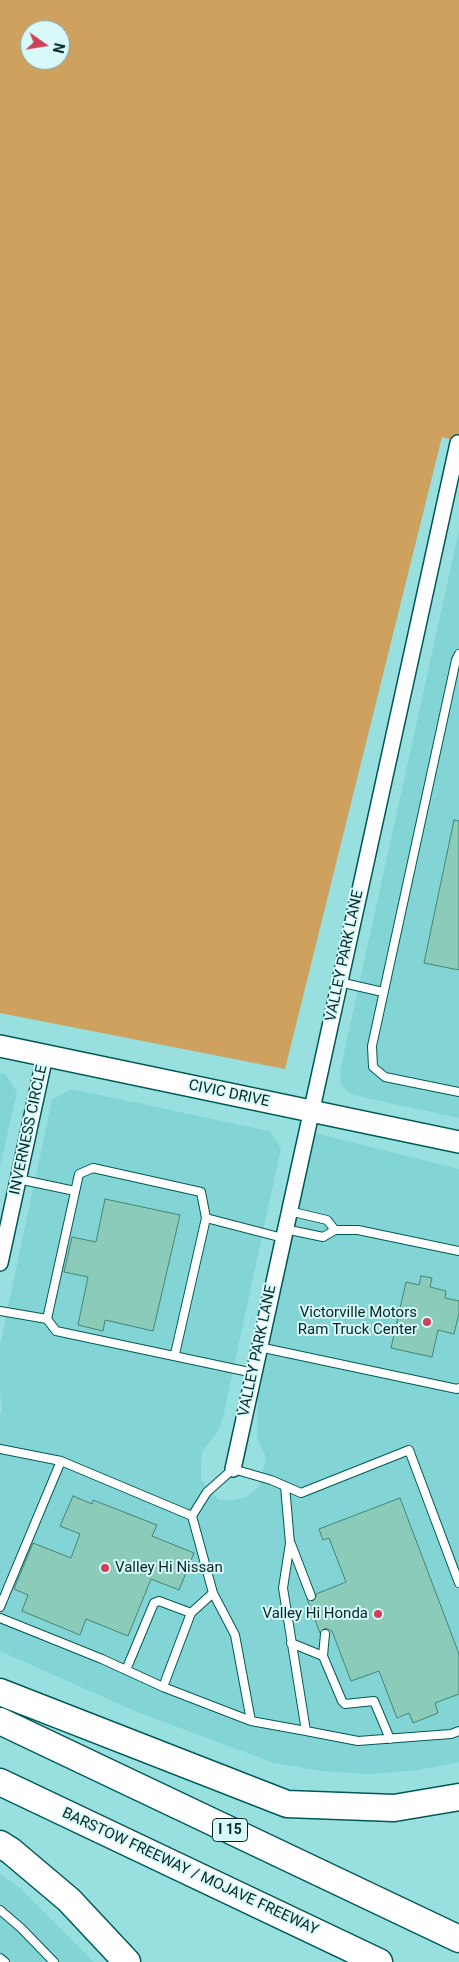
<!DOCTYPE html>
<style>
body{margin:0}
#map{position:relative;width:459px;height:1962px;overflow:hidden;background:#98e0df;font-family:Roboto,sans-serif}
canvas{display:block}
.north{position:absolute;left:20px;top:20px;width:50px;height:50px;box-sizing:border-box;background:#d7f9f9;border:1px solid #83a4a4;border-radius:50%;rotate:103deg;font-size:14px;font-weight:700;line-height:20px;text-align:center;color:#062525}
.north::after{content:'';display:block;margin:auto;width:18px;height:22px;background:#cf3f57;clip-path:polygon(50% 0,100% 100%,50% 72%,0 100%)}
</style>
<div id="map">
<canvas width="459" height="1962"></canvas>
<div class="north">N</div>
</div>
<script>
const c = document.querySelector('canvas').getContext('2d');
c.lineJoin = 'round';
function fill(path, color) {
  c.fillStyle = color;
  c.fill(path, 'evenodd');
}
function toPath(rows) {
  const path = new Path2D();
  for (const r of rows) {
    path.moveTo(r[0], r[1]);
    for (let i = 2; i < r.length; i += 2) path.lineTo(r[i], r[i + 1]);
  }
  return path;
}
function trace(path, color, width, dash) {
  c.strokeStyle = color;
  c.lineWidth = width;
  c.lineCap = dash ? 'butt' : 'round';
  c.setLineDash(dash || []);
  c.stroke(path);
}
function write(font, color, halo, rows, align = 'center') {
  c.font = font + ' Roboto,sans-serif';
  c.lineWidth = 4;
  c.setLineDash([]);
  c.textBaseline = 'middle';
  c.strokeStyle = halo;
  c.fillStyle = color;
  for (const [text, x, y, turn = 0] of rows) {
    c.save();
    c.translate(x, y);
    c.rotate((+turn || 0) * Math.PI / 180);
    c.textAlign = isNaN(turn) ? turn : align;
    if (halo) c.strokeText(text, 0, 0);
    c.fillText(text, 0, 0);
    c.restore();
  }
}
fill(toPath([
 [459,530,459,1118,353,1095,341,1086,340,1071],
 [0,1073,5,1074,17,1092,0,1167],
 [71,1089,269,1131,281,1148,223,1417,217,1433,203,1450,201,1458,201,1480,219,1500,234,1500,247,1497,260,1485,266,1457,257,1438,258,1376,311,1132,459,1169,459,1762,419,1770,368,1774,321,1771,274,1763,137,1712,0,1651,0,1416,2,1407,0,1393,0,1345,52,1100],
 [0,1874,20,1888,94,1962,0,1962]
]), '#82d5d4');
fill(toPath([
 [0,0,459,0,459,442,442,437,285,1069,0,1013],
 [30,30,60,30,60,60,30,60]
]), '#cfa15f');
const building = toPath([
 [454,820,459,821,459,970,424,963,454,820],
 [105,1199,180,1215,153,1331,105,1320,103,1331,78,1325,88,1277,64,1272,72,1237,96,1242,105,1199],
 [421,1276,432,1278,430,1287,446,1291,445,1298,459,1301,459,1313,454,1334,438,1330,432,1357,391,1348,406,1282,419,1285,421,1276],
 [73,1496,92,1504,93,1500,157,1525,152,1536,194,1553,179,1590,151,1579,128,1636,86,1619,80,1635,22,1611,28,1595,14,1589,33,1543,71,1558,80,1534,60,1526,73,1496],
 [400,1498,459,1654,459,1694,435,1703,438,1713,413,1723,409,1713,397,1718,379,1671,351,1681,332,1631,325,1628,320,1633,307,1599,313,1601,316,1597,316,1594,346,1582,329,1538,323,1540,319,1529,400,1498]
]);
fill(building, '#8acbb9');
trace(building, '#458676', 1);
const lane = toPath([
 [459,654,456,660,372,1046,373,1067,385,1077,459,1092],
 [339,982,383,992],
 [18,1179,75,1191],
 [289,1211,327,1220,335,1230],
 [285,1229,323,1237,335,1230,358,1230,459,1251],
 [0,1311,47,1319],
 [259,1347,457,1389,459,1388],
 [175,1354,206,1218],
 [254,1373,56,1331,47,1319,79,1174,93,1168,201,1192,206,1218,283,1238],
 [0,1449,61,1461],
 [233,1469,271,1480,285,1486,290,1543,283,1588,306,1731,251,1721,235,1635,213,1593,192,1516,207,1492,233,1469],
 [285,1486,301,1493,409,1450,459,1583],
 [291,1544,311,1596],
 [0,1607,61,1461,192,1516],
 [0,1618,102,1659,163,1687,191,1613,213,1593],
 [291,1643,323,1656,342,1701,345,1704,374,1701,390,1739],
 [323,1656,325,1634],
 [126,1670,154,1603,159,1601,191,1613],
 [163,1687,251,1721],
 [306,1731,358,1741,451,1734,459,1731],
 [0,1910,21,1928,54,1962],
 [0,1958,5,1962]
]);
const street = toPath([
 [0,1263,45,1056],
 [233,1469,458,443]
]);
const secondary = toPath([
 [0,1046,459,1142]
]);
const highway = toPath([
 [0,1692,287,1804,394,1808,459,1797],
 [0,1721,459,1939],
 [0,1782,379,1962],
 [0,1844,11,1851,69,1900,127,1962]
]);
trace(lane, '#005959', 10);
trace(street, '#005959', 18);
trace(secondary, '#005959', 24);
trace(highway, '#005959', 29);
trace(lane, '#fff', 8);
trace(street, '#fff', 15);
trace(secondary, '#fff', 21);
trace(highway, '#fff', 26);
for (const [x, y, r, color] of [
 [427,1322,5,"#cf3f57"],
 [105,1568,5,"#cf3f57"],
 [378,1614,5,"#cf3f57"]
]) {
  const dot = new Path2D();
  dot.arc(x, y, r, 0, 2 * Math.PI);
  c.fillStyle = color;
  c.fill(dot);
  trace(dot, '#d7f9f9', 2);
}
for (const [x, y, w] of [
 [230,1830,35]
]) {
  const box = new Path2D();
  box.roundRect(x - w / 2, y - 11.5, w, 23, 4);
  c.fillStyle = '#d7f9f9';
  c.fill(box);
  trace(box, '#062525', 1);
}
write('bold 14px', '#062525', null, [
 ["I 15",230,1830]
]);
write('15px', '#062525', '#d7f9f9', [
 ["VALLEY PARK LANE",345,956,-78],
 ["CIVIC DRIVE",229,1094,12],
 ["INVERNESS CIRCLE",29,1130,-78],
 ["VALLEY PARK LANE",258,1351,-78],
 ["BARSTOW FREEWAY / MOJAVE FREEWAY",190,1872,25]
]);
write('15px', '#062525', '#d7f9f9', [
 ["Victorville Motors",417,1313],
 ["Ram Truck Center",417,1330],
 ["Valley Hi Nissan",115,1568,"left"],
 ["Valley Hi Honda",368,1614]
], 'right');
</script>
